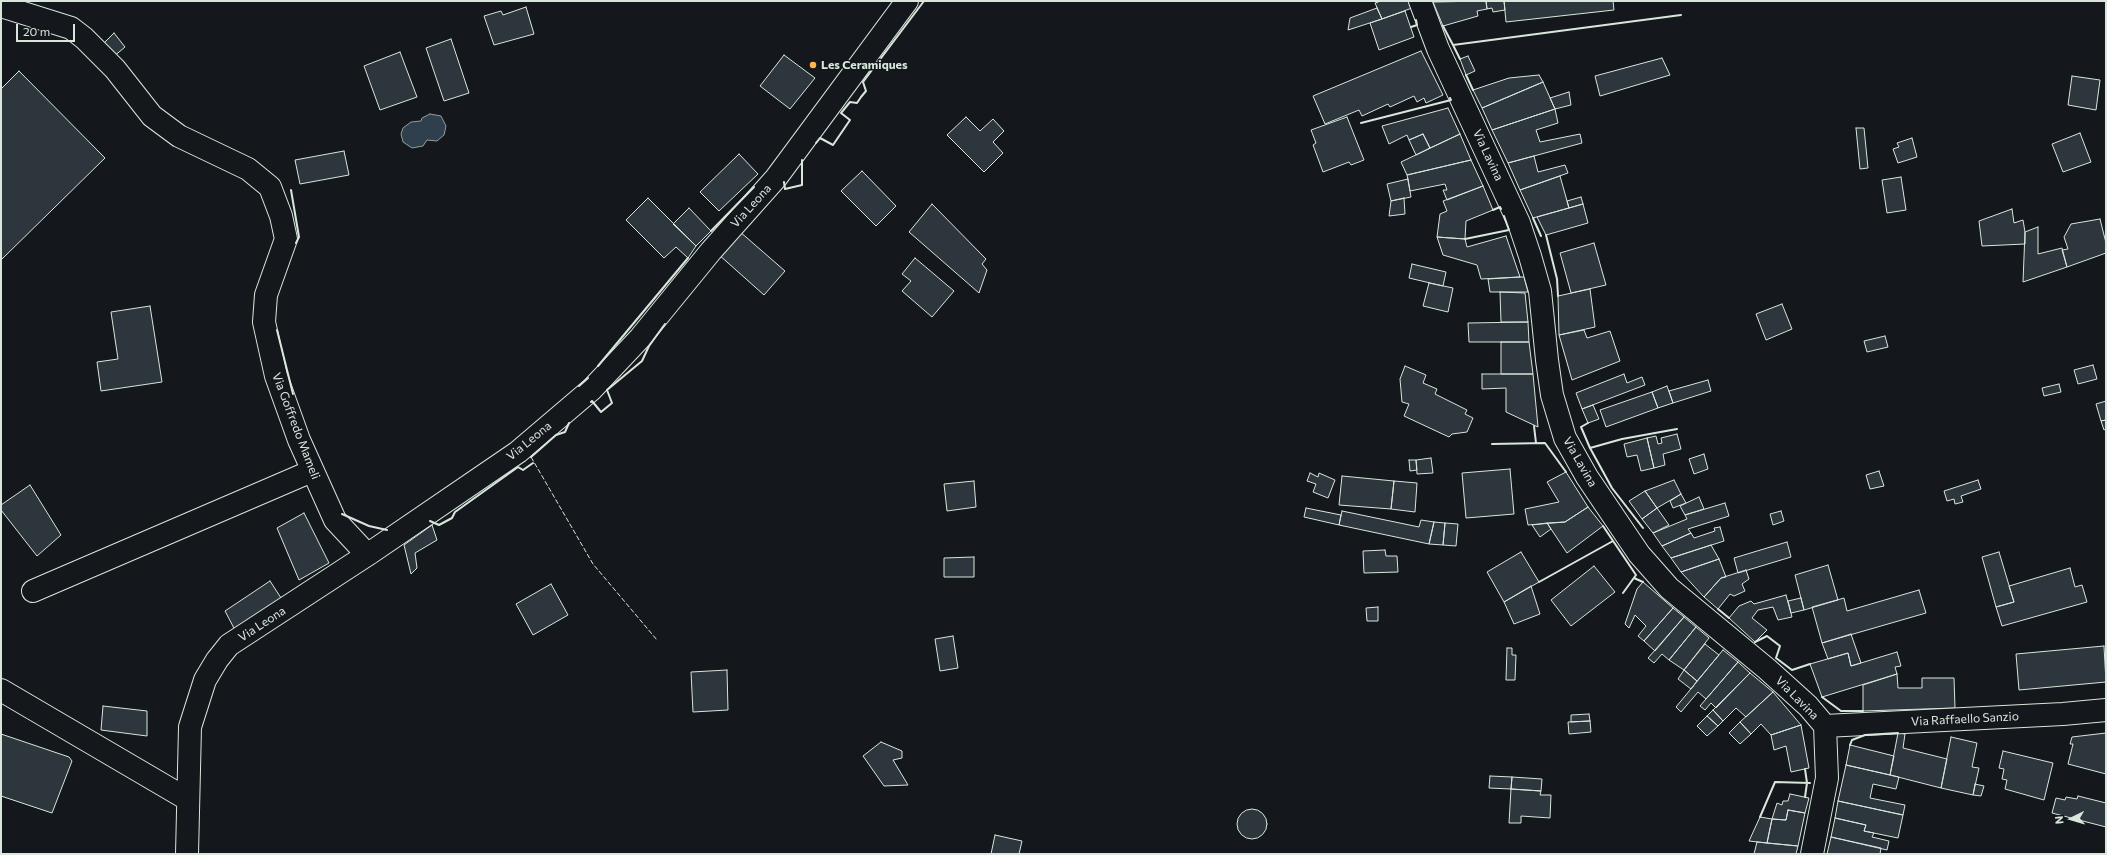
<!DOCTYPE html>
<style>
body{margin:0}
#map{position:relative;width:2107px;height:855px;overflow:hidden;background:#14181c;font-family:Commissioner,sans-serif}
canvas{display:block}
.frame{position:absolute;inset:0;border:2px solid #d8e6dc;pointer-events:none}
.north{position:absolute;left:2051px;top:799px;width:40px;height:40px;-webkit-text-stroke:3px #14181c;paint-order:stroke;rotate:265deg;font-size:11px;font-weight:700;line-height:16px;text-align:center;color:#d8e6dc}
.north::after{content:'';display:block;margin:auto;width:14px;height:18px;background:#d8e6dc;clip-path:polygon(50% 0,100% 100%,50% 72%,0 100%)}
.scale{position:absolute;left:16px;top:24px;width:59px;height:18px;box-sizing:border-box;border:2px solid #d8e6dc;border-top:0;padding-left:5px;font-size:12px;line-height:14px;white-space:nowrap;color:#d8e6dc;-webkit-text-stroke:3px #14181c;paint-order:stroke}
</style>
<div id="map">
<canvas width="2107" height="855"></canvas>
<div class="frame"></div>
<div class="north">N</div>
<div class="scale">20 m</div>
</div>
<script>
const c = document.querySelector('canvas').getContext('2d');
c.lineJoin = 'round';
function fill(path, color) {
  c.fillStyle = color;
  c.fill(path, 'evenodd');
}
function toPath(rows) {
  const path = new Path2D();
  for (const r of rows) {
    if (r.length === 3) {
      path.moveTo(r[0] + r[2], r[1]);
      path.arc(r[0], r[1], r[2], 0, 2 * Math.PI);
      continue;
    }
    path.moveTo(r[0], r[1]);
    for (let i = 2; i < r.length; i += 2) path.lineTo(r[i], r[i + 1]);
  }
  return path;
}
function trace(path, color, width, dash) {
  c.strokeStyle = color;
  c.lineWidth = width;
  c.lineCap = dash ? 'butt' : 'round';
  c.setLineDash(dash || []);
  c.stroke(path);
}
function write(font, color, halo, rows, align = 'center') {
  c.font = font + ' Commissioner,sans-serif';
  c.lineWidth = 3;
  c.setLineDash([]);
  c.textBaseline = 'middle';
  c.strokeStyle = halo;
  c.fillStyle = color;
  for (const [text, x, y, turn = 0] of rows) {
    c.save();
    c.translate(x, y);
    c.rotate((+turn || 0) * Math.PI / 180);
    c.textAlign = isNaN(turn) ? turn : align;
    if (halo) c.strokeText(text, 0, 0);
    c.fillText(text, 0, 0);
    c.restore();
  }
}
const water = toPath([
 [430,114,441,116,446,126,444,135,437,141,427,140,423,146,412,148,403,142,401,134,403,128,411,122,421,121,422,118,430,114]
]);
fill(water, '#2f3f4d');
trace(water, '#939e99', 1);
const building = toPath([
 [1381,1,1409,1,1412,8,1382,19,1375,3,1381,1],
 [1486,1,1487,9,1477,11,1478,16,1443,26,1433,2,1486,1],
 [1486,1,1504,1,1505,10,1493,12,1492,8,1487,9,1486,1],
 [1504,1,1613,1,1614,10,1506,22,1504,1],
 [526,7,534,34,494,45,484,16,501,11,503,15,526,7],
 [1377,8,1382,19,1348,30,1350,18,1377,8],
 [1405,11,1414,37,1379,50,1370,23,1405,11],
 [114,33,125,47,112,58,100,47,114,33],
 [451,39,469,93,444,101,426,48,451,39],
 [1421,51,1443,95,1426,103,1424,98,1417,102,1414,96,1390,107,1388,104,1362,116,1359,110,1325,124,1313,96,1421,51],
 [400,52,417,97,380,110,364,66,400,52],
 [784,55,815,78,790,109,760,86,784,55],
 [1468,56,1475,71,1466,75,1460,59,1468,56],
 [1662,58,1670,75,1600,96,1595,76,1662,58],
 [19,71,105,158,1,260,1,89,19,71],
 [1539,75,1543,82,1482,108,1473,90,1509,78,1539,75],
 [2072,76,2100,80,2096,110,2068,105,2072,76],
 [1543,82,1555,109,1492,130,1482,108,1543,82],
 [1569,92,1571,105,1555,109,1550,98,1569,92],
 [1448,108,1460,134,1430,148,1423,134,1409,140,1407,135,1389,144,1382,126,1448,108],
 [1555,109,1558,123,1536,130,1540,142,1580,134,1582,143,1508,163,1492,130,1555,109],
 [966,117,980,131,993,119,1004,131,993,142,1003,153,984,172,947,135,966,117],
 [1347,117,1364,160,1351,165,1349,162,1323,172,1313,145,1316,143,1311,130,1347,117],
 [1856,128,1864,128,1868,168,1860,169,1856,128],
 [2080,133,2091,162,2063,172,2052,144,2080,133],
 [1423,134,1430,148,1416,155,1409,140,1423,134],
 [1460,134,1471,160,1407,175,1401,162,1460,134],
 [1912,138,1917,157,1898,163,1893,149,1899,147,1897,143,1912,138],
 [344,151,349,175,300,184,295,160,344,151],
 [739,154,758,174,719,211,700,192,739,154],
 [1534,156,1538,172,1565,165,1568,173,1520,190,1508,163,1534,156],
 [1471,160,1483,186,1447,200,1443,190,1447,190,1445,184,1410,191,1407,175,1471,160],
 [862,171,896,206,876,226,841,191,862,171],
 [1560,176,1569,208,1533,218,1520,190,1560,176],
 [1901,177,1906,210,1887,213,1882,180,1901,177],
 [1408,179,1411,197,1391,201,1387,184,1408,179],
 [1483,186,1493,210,1466,221,1465,239,1437,237,1440,214,1447,211,1443,201,1483,186],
 [1581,197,1583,204,1569,208,1567,201,1581,197],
 [648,198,696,246,688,258,676,247,664,258,626,220,648,198],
 [1404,198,1405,214,1389,216,1391,201,1404,198],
 [932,204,986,259,982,264,987,270,979,293,909,232,932,204],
 [1583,204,1588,223,1546,235,1537,217,1583,204],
 [689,208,711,231,696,246,673,224,689,208],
 [2012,209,2014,223,2023,220,2025,232,2025,244,1982,246,1979,221,2012,209],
 [2100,219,2106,243,2106,253,2067,267,2062,250,2068,249,2064,237,2071,224,2100,219],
 [2038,227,2038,254,2062,248,2067,267,2023,282,2025,232,2038,227],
 [739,231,785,271,764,295,718,254,739,231],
 [1506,236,1520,277,1481,279,1477,265,1443,255,1437,237,1465,239,1467,247,1506,236],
 [1594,243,1606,285,1571,293,1560,253,1594,243],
 [915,258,954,291,932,317,902,291,911,281,902,274,915,258],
 [1412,264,1446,272,1443,286,1409,278,1412,264],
 [1520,277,1524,277,1528,292,1490,292,1488,279,1520,277],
 [1429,283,1453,288,1448,312,1423,306,1429,283],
 [1590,289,1595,327,1559,335,1558,296,1590,289],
 [1500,292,1525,293,1528,322,1501,322,1500,292],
 [1782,304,1792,329,1766,340,1756,314,1782,304],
 [150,306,162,382,101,391,97,362,118,359,111,312,150,306],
 [1528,322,1529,342,1469,342,1468,323,1528,322],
 [1584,330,1587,338,1610,331,1620,361,1572,380,1559,335,1584,330],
 [1885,336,1888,347,1867,352,1864,341,1885,336],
 [1501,342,1529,342,1533,374,1501,374,1501,342],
 [2093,365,2097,379,2078,384,2074,370,2093,365],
 [1405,366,1426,375,1423,383,1437,389,1435,394,1467,410,1465,414,1473,418,1467,432,1452,434,1449,437,1404,416,1409,404,1402,402,1400,379,1405,366],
 [1482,374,1533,374,1538,427,1506,412,1506,388,1482,389,1482,374],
 [1624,374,1627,383,1642,377,1645,385,1582,409,1576,393,1624,374],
 [1708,380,1711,391,1673,403,1669,391,1708,380],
 [2059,384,2061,392,2044,396,2042,388,2059,384],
 [1667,386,1673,403,1658,408,1652,392,1667,386],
 [1652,392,1658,408,1606,427,1600,410,1652,392],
 [2106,401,2106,420,2101,421,2096,404,2106,401],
 [1593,405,1599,419,1588,423,1582,409,1593,405],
 [2106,420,2106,429,2104,430,2101,421,2106,420],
 [1677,434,1681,449,1663,454,1665,465,1654,468,1647,438,1656,436,1658,444,1662,443,1661,438,1677,434],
 [1647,438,1654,468,1641,471,1637,455,1627,457,1624,444,1647,438],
 [1704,454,1708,469,1694,474,1689,459,1704,454],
 [1431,458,1433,473,1417,474,1416,460,1431,458],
 [1409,460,1416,460,1417,470,1410,471,1409,460],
 [1510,469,1514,514,1466,518,1462,473,1510,469],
 [1879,471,1884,486,1870,489,1866,475,1879,471],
 [1566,472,1588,507,1565,522,1528,525,1525,509,1559,502,1547,482,1566,472],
 [1310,473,1318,477,1319,473,1335,480,1328,498,1313,492,1316,484,1307,481,1310,473],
 [1342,476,1394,481,1391,509,1339,505,1342,476],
 [1674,480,1681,494,1657,508,1645,491,1674,480],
 [1978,480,1981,489,1961,496,1963,502,1955,504,1954,499,1947,501,1944,491,1978,480],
 [974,481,976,507,947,511,944,484,974,481],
 [1394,481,1417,483,1415,512,1391,509,1394,481],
 [30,485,61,535,37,556,1,510,1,505,30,485],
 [1645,491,1657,508,1642,519,1629,501,1645,491],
 [1681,494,1686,503,1673,508,1670,501,1681,494],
 [1699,497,1704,509,1685,515,1680,506,1699,497],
 [1725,503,1729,516,1688,529,1691,533,1662,546,1653,533,1687,519,1685,515,1725,503],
 [1588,507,1603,526,1567,553,1547,523,1565,522,1588,507],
 [1306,508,1341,515,1339,525,1304,517,1306,508],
 [1657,508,1669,525,1653,533,1642,519,1657,508],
 [1342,511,1419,527,1421,520,1434,522,1429,544,1339,525,1342,511],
 [1781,511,1784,521,1773,525,1770,514,1781,511],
 [304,513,329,563,299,580,277,528,304,513],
 [1434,522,1445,523,1443,545,1429,544,1434,522],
 [1445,523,1458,524,1456,546,1443,545,1445,523],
 [1547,523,1551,529,1540,537,1532,525,1547,523],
 [432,525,437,540,415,553,417,568,411,574,404,545,432,525],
 [1720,527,1724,541,1671,558,1662,546,1691,533,1694,538,1715,531,1714,528,1720,527],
 [1787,542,1791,557,1738,573,1734,558,1787,542],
 [1711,545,1719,559,1681,572,1671,558,1711,545],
 [1385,550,1386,556,1397,556,1398,572,1364,573,1363,551,1385,550],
 [1521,552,1539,582,1504,602,1487,572,1521,552],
 [1999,552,2014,602,1996,607,1982,557,1999,552],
 [974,557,974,577,944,577,944,558,974,557],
 [1719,559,1726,577,1721,578,1704,597,1681,572,1719,559],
 [1828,565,1838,600,1804,610,1795,575,1828,565],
 [1594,566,1615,592,1571,626,1551,600,1594,566],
 [2070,568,2075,587,2082,585,2087,602,2002,626,1996,607,2014,602,2009,586,2070,568],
 [1746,570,1749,579,1742,584,1745,591,1734,596,1730,594,1718,609,1704,597,1721,578,1746,570],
 [270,581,283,601,236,632,225,611,270,581],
 [1643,582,1673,608,1644,641,1638,636,1646,626,1635,615,1629,628,1625,624,1637,589,1643,582],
 [551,584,568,615,533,635,516,604,551,584],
 [1531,586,1540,614,1514,624,1504,602,1531,586],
 [1919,590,1926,613,1822,643,1812,607,1844,598,1847,611,1919,590],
 [1786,595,1792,617,1778,620,1773,607,1758,610,1752,618,1767,630,1755,642,1729,618,1739,606,1751,601,1754,604,1786,595],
 [1801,598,1804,610,1791,613,1788,601,1801,598],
 [1378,607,1378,621,1367,621,1366,608,1378,607],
 [1673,608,1684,617,1655,651,1644,641,1673,608],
 [1684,617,1696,627,1669,660,1662,654,1654,663,1648,658,1684,617],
 [1696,627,1709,638,1684,670,1669,660,1696,627],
 [1851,634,1861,663,1851,666,1848,653,1828,659,1822,643,1851,634],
 [953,636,958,668,940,671,935,639,953,636],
 [1705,644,1719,655,1697,681,1684,670,1705,644],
 [2104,646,2106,682,2019,690,2016,654,2104,646],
 [1507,648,1512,648,1512,655,1516,655,1515,680,1506,680,1507,648],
 [1723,650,1738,662,1706,699,1698,692,1681,712,1676,707,1723,650],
 [1897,652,1901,666,1895,667,1897,674,1822,697,1810,664,1848,653,1851,666,1897,652],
 [1738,662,1750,673,1716,708,1711,703,1705,710,1700,706,1738,662],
 [727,670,728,710,693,712,691,672,727,670],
 [1684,670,1697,681,1691,689,1678,679,1684,670],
 [1750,673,1773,692,1746,717,1736,708,1723,721,1713,710,1750,673],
 [1897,674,1898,688,1922,688,1922,678,1954,678,1955,708,1863,711,1863,685,1897,674],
 [1773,692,1801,725,1771,735,1761,724,1751,734,1740,722,1773,692],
 [103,706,147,711,147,736,101,730,103,706],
 [1713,710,1723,721,1718,726,1707,716,1713,710],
 [1589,714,1590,721,1571,722,1571,715,1589,714],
 [1707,716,1718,726,1707,736,1697,726,1707,716],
 [1590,721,1591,732,1569,734,1568,722,1590,721],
 [1740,722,1751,734,1740,744,1729,733,1740,722],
 [1801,725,1809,768,1791,772,1786,746,1774,750,1771,735,1801,725],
 [1898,733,1905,734,1903,748,1947,759,1941,788,1890,775,1898,733],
 [2106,733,2106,774,2068,764,2073,744,2070,744,2072,737,2106,733],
 [1,734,69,757,72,761,52,813,1,796,1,734],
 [1951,737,1977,743,1972,767,1979,768,1973,795,1941,788,1951,737],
 [881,742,902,751,902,758,893,760,908,785,884,786,863,756,881,742],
 [1850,745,1894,756,1890,775,1846,765,1850,745],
 [2003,751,2053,763,2044,800,2005,789,2007,780,2002,779,2004,769,1999,768,2003,751],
 [1846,765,1899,777,1896,789,1873,784,1870,798,1905,805,1903,815,1838,801,1846,765],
 [1490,776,1512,777,1511,789,1489,788,1490,776],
 [1512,777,1542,779,1541,791,1511,789,1512,777],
 [1975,784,1984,786,1981,796,1973,795,1975,784],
 [1511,789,1541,791,1540,795,1551,795,1550,818,1521,816,1521,823,1509,823,1511,789],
 [1790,794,1809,798,1805,813,1788,810,1786,820,1772,819,1777,803,1782,805,1783,801,1788,801,1790,794],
 [2078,796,2106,803,2106,827,2052,813,2056,798,2065,800,2066,797,2077,799,2078,796],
 [1838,801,1903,815,1898,838,1864,831,1866,825,1835,818,1838,801],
 [1252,824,15],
 [1788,810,1805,813,1798,846,1767,843,1772,819,1786,820,1788,810],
 [1760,817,1772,819,1767,843,1749,841,1760,817],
 [1835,818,1866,825,1864,831,1874,833,1872,837,1889,841,1887,850,1831,837,1835,818],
 [995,835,1022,841,1019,854,991,854,995,835],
 [1831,837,1881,848,1880,854,1827,854,1831,837],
 [1757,842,1767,843,1798,846,1796,854,1754,854,1757,842]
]);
fill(building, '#2c363c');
trace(building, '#d8e6dc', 1);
const minor = toPath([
 [1420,1,1438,49,1519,223,1530,256,1540,291,1547,360,1552,395,1565,438,1587,477,1639,554,1669,588,1767,669,1808,706,1825,726,1827,778,1812,854],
 [1,6,71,28,84,38,115,69,152,116,179,136,248,169,270,187,281,216,286,239,266,295,264,322,276,376,299,440,335,520,362,549,370,553],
 [33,591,312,471],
 [1,690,187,799],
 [1825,726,2063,714,2106,710],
 [187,854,190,727,205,680,217,660,229,645,370,553,518,452,592,389,640,338,711,251,776,178,907,1]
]);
trace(minor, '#d8e6dc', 24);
trace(minor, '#14181c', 22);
trace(toPath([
 [531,457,593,564,657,640]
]), '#d8e6dc', 1, [5, 2]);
trace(toPath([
 [1443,26,1453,45],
 [1411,27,1417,25,1416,20],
 [1460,59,1453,45,1681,15],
 [1466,75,1473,90],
 [1361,123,1451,100,1450,98],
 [816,143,820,138,833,145,850,120,841,113,850,102,857,103,861,97,866,91,863,82,924,1],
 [784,182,785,189,802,185,802,160],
 [291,190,299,237,296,243],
 [1493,210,1500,207,1501,209],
 [1533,218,1541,236],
 [711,231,754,187],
 [1546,235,1557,279,1558,296],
 [1465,239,1509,230,1504,216],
 [277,330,293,394],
 [598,366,688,258],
 [579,386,588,378],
 [591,402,592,401,601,412,612,403,607,390,642,361,649,346,665,324],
 [1588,423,1581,427,1590,448],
 [1534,426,1536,443],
 [1492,444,1545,443,1566,472],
 [531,457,556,435,565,432,569,423],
 [342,514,369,526,387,530],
 [430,521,439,525,452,518,455,512,518,467,523,470,533,463],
 [1603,526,1636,575,1623,593],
 [1643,528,1612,488,1590,448,1622,439,1677,429],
 [1634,578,1643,582],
 [1539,582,1613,541],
 [1718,609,1729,618],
 [1755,642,1767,636,1780,646,1776,658,1792,670,1810,664],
 [1822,697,1841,711,1863,711],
 [1850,745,1852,740,1865,735,1898,733],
 [1805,769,1807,783,1805,797],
 [1760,817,1775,782,1810,783]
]), '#d8e6dc', 2);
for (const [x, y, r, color] of [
 [813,65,4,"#ffb74d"]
]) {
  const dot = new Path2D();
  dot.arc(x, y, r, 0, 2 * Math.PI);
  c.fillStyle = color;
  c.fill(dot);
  trace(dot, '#14181c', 1.5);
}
write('bold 12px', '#d8e6dc', '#14181c', [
 ["Les Ceramiques",821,65]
], 'left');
write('12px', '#d8e6dc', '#14181c', [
 ["Via Lavina",1488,155,65],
 ["Via Leona",751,206,-48],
 ["Via Goffredo Mameli",296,426,69],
 ["Via Leona",529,441,-39],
 ["Via Lavina",1580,462,60],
 ["Via Leona",262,624,-33],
 ["Via Lavina",1797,698,45],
 ["Via Raffaello Sanzio",1965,719,-3]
]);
</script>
